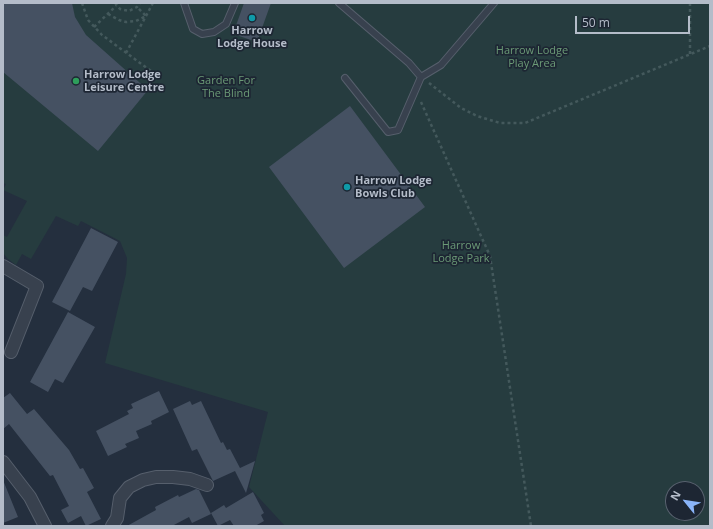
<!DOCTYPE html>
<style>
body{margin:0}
#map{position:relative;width:713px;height:529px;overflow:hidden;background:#242f3e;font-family:"Open Sans",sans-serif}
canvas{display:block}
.frame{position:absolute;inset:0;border:4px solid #b4bcc9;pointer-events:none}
.north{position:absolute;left:665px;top:481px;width:40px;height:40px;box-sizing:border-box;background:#1d2633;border:1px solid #59626f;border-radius:50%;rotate:300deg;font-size:11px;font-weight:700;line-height:16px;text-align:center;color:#b4bcc9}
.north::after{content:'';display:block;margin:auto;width:14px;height:18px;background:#8ab4f8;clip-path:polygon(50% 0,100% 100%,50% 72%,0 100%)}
.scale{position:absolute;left:575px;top:16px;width:115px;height:18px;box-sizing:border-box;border:2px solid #b4bcc9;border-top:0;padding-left:5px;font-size:12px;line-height:14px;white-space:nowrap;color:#b4bcc9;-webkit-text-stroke:3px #1d2633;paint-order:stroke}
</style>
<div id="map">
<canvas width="713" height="529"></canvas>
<div class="frame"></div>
<div class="north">N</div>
<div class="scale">50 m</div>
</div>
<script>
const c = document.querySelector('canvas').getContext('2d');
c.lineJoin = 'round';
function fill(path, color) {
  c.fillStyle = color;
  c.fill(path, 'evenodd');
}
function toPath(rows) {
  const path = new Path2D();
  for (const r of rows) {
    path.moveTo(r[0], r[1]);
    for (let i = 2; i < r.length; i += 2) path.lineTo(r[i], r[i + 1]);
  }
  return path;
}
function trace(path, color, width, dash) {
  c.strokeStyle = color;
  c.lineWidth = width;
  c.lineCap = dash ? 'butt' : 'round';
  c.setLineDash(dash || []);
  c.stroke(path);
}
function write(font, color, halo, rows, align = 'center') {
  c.font = font + ' "Open Sans",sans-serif';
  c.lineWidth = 3.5;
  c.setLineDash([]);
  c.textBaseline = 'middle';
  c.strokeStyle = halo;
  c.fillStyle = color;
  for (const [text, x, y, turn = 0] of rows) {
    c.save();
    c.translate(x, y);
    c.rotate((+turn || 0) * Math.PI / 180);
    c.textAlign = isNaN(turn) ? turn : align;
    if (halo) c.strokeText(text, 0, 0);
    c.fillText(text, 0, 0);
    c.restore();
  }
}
fill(toPath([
 [3,3,710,3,710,526,285,526,249,487,268,412,105,363,126,274,127,258,120,241,81,221,78,226,56,216,31,259,22,254,16,265,8,259,3,253,3,235,7,237,27,201,3,190,6,184,3,183],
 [673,489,697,489,697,513,673,513]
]), '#263c3f');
fill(toPath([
 [3,3,72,3,75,17,86,35,148,90,98,151,3,72],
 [244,3,271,3,257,42,233,34],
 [350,106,425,207,344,268,269,167],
 [91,228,118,242,92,291,83,287,70,311,52,302],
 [68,312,95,327,63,383,55,379,48,392,30,382],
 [159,391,169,412,151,421,152,424,136,431,139,438,125,444,127,447,108,456,96,431,129,414,127,411,133,408,131,404],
 [10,393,27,414,34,409,69,450,80,469,83,468,94,488,87,492,101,519,86,526,81,516,68,523,61,510,69,506,53,475,50,476,9,424,3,429,3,398],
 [190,401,192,405,201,401,221,443,223,442,227,450,230,449,240,468,255,461,246,493,235,471,213,481,197,449,192,451,173,409],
 [3,480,18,517,3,523],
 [196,489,199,490,211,514,192,523,189,517,172,526,127,526,156,510,155,507,178,495,179,497],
 [253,492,264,513,261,515,264,521,255,526,234,526,230,520,218,526,211,513,224,505,226,508]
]), '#455162');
const service = toPath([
 [184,3,193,29,202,34,214,32,226,24,235,3],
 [339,3,409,63,421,77],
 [345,78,388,132,398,130,421,77,441,65,494,3]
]);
const minor = toPath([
 [3,266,37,286,11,352],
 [3,462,30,497,45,526],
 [112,526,117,518,120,498,129,487,143,480,156,477,173,477,190,479,207,485]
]);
trace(service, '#565f6c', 8);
trace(minor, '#565f6c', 14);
trace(toPath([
 [82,3,88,20,102,35,151,71],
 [115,3,120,9,129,11,137,7,140,3],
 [690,3,690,56],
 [108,14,119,20,126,22,136,21,146,16,137,7],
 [94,27,116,6],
 [126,53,153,3],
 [429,83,461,108,477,116,500,123,525,123,710,46],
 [421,102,490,256,531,526]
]), '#44595c', 2.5, [3, 3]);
trace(service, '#38414e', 6);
trace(minor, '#38414e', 12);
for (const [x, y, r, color] of [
 [252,18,4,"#0f9aa8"],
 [76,81,4,"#2e9e5b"],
 [347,187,4,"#0f9aa8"]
]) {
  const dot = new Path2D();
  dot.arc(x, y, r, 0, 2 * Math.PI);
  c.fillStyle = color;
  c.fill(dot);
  trace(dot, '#1d2633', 1.5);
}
write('bold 11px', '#b4bcc9', '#1d2633', [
 ["Harrow",252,31,"center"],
 ["Lodge House",252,44,"center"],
 ["Harrow Lodge",84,75],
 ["Leisure Centre",84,88],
 ["Harrow Lodge",355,181],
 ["Bowls Club",355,194]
], 'left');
write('11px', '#6b9a76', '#1d2633', [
 ["Harrow Lodge",532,51],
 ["Play Area",532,64],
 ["Garden For",226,81],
 ["The Blind",226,94],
 ["Harrow",461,246],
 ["Lodge Park",461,259]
]);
</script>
